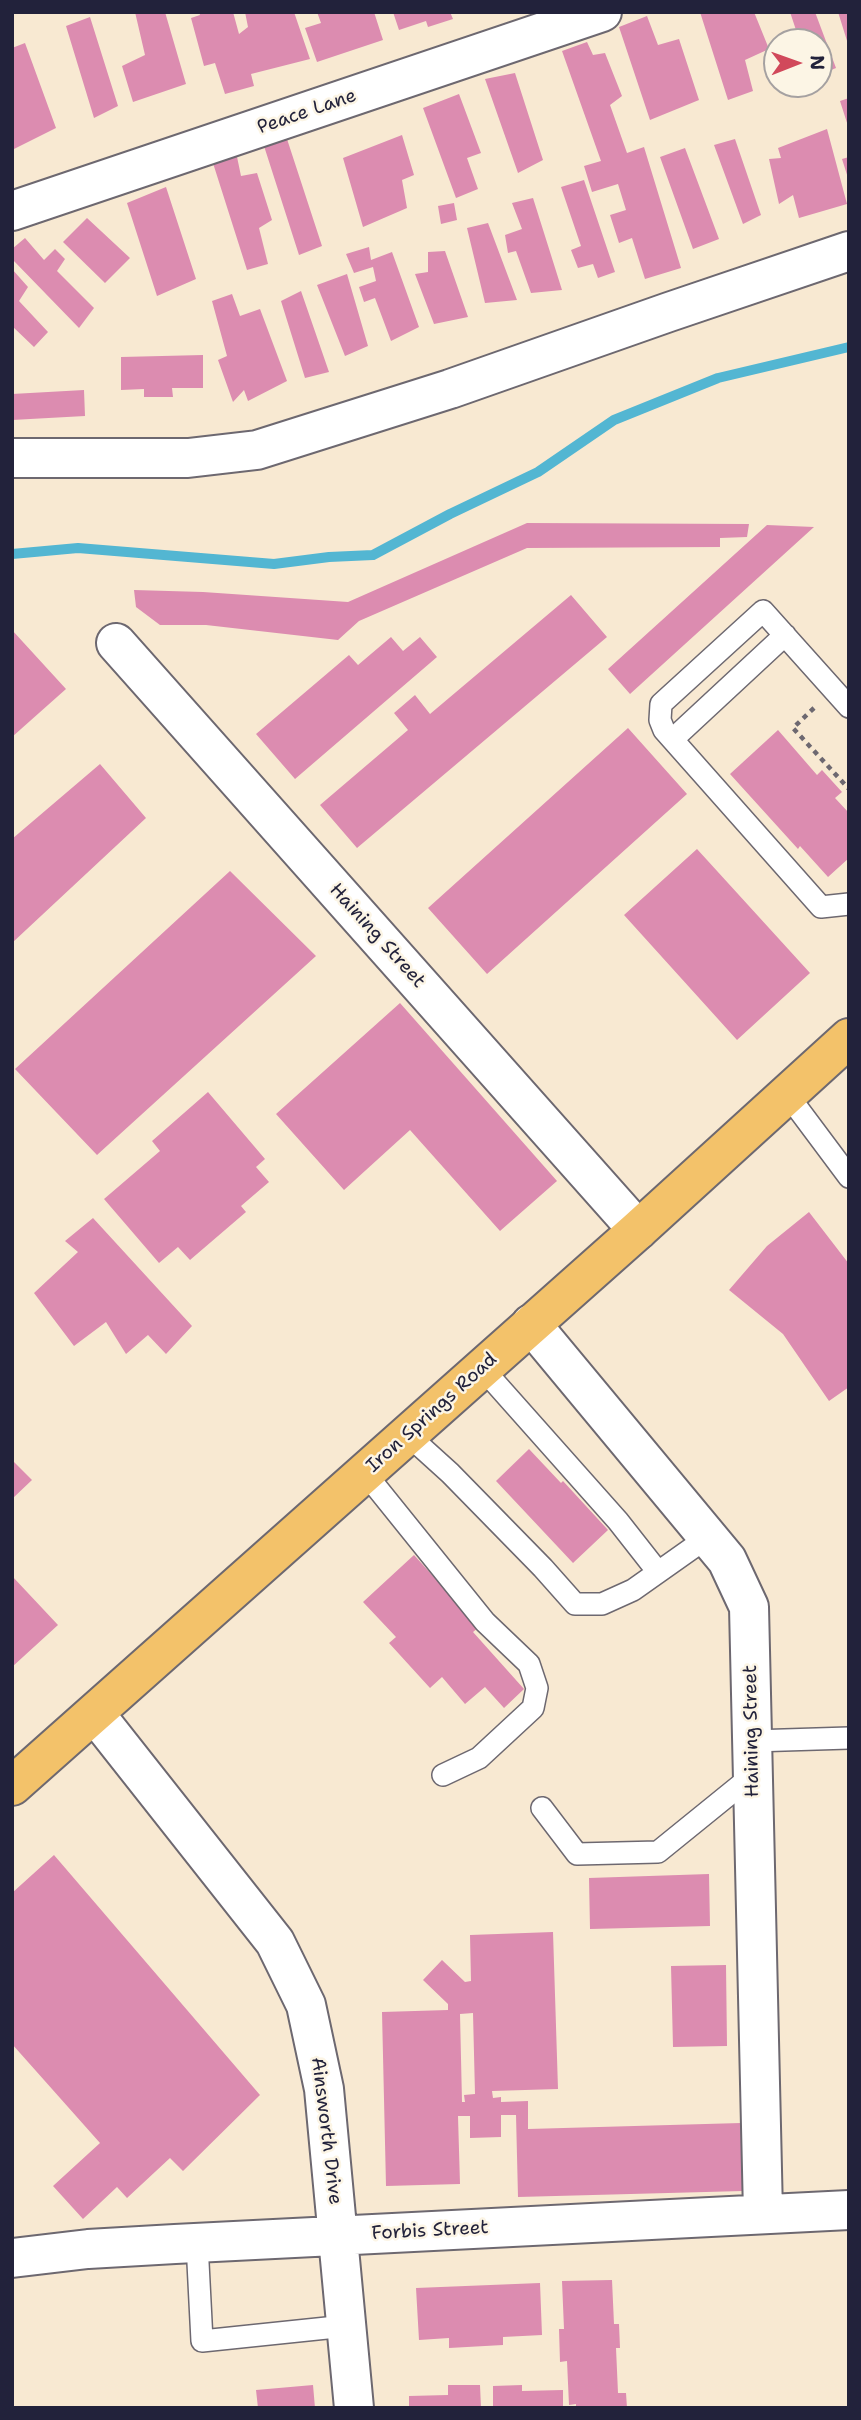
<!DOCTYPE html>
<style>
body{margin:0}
#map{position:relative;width:861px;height:2420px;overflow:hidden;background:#f8e9d2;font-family:"Shantell Sans",sans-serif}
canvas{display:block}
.frame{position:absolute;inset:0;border:14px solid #22223b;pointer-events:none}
.north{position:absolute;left:763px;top:28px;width:70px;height:70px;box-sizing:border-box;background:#fcf5e5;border:2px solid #a5a1a1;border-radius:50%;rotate:89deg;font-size:19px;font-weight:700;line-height:28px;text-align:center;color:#22223b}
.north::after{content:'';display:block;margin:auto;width:24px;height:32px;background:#d1495b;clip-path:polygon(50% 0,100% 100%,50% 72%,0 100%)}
</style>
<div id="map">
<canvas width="861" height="2420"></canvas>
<div class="frame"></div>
<div class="north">N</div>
</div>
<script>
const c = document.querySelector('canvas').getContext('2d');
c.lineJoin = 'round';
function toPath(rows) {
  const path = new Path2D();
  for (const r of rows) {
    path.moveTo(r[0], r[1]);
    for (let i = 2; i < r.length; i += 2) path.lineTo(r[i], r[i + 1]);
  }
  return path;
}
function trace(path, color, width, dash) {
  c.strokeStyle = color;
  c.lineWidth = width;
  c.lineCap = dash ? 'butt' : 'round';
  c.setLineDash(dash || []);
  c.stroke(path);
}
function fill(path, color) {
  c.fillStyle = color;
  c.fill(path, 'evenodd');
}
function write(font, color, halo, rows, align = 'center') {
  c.font = font + ' "Shantell Sans",sans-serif';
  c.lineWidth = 5;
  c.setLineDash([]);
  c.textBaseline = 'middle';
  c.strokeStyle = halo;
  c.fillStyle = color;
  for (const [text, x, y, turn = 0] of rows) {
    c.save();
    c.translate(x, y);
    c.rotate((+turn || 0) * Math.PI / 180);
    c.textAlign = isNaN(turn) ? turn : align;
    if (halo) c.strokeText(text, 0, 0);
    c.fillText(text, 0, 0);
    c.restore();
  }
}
trace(toPath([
 [12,554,78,548,274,564,329,557,373,555,450,514,538,472,614,420,718,378,849,347]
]), '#53b6d2', 10);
fill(toPath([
 [135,12,165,12,186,84,133,102,122,66,145,55],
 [199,12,233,12,239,34,248,27,245,12,294,12,310,59,251,74,254,86,225,94,215,63,204,66,191,18,200,15],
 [317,12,374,12,383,40,317,62,305,28,321,23],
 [393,12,450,12,453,19,428,27,426,21,399,30],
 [700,12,754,12,769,49,745,60,753,91,728,100],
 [790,12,815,12,836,68,819,75,819,42,800,42],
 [838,12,849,12,849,44,848,44],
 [647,16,658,45,679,39,699,100,650,120,619,27],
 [90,17,118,106,94,118,66,26],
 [587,42,593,55,605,53,622,96,610,105,627,153,644,147,681,268,645,279,632,238,619,243,610,215,626,210,618,184,592,192,584,166,601,161,562,51],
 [25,43,56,128,12,150,12,48],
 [515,73,543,160,518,173,485,79],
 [459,94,481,153,467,158,478,189,456,198,423,108],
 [849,98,849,126,848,126,840,101],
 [827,129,847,204,799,218,793,195,779,204,769,159,781,158,778,148],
 [402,135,414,175,402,180,407,208,363,227,343,158],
 [287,139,322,246,299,255,264,146],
 [735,139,761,215,743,224,714,145],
 [685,148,719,239,693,249,660,157],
 [236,152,241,176,257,173,272,220,259,228,268,264,247,270,212,160],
 [849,157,849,178,848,178,842,159],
 [584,180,615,272,598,278,593,264,578,268,571,250,581,246,561,187],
 [166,187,196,279,157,296,127,203],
 [533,198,562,290,531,293,516,251,508,253,505,235,522,229,512,203],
 [454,203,457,220,441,224,438,206],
 [87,218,130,258,105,283,63,242],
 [488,223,517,300,485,303,467,228],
 [25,238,44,260,55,249,65,259,57,271,94,308,79,328,12,259,12,249],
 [369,247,371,260,392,252,419,327,391,341,375,298,364,302,359,287,376,281,373,267,354,273,346,254],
 [445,251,468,317,434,324,415,274,428,272,428,252],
 [12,269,28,287,19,301,48,332,34,347,12,326],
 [347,274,368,346,345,356,317,285],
 [301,291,329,372,305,378,281,301],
 [232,294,240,316,260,309,287,381,248,401,244,390,233,402,218,360,227,356,212,301],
 [203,355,203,388,172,388,173,397,144,397,144,389,121,390,121,357],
 [84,390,85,416,12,420,12,394],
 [527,523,749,524,747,537,720,538,720,547,527,548,359,621,338,640,206,625,160,625,136,607,134,590,203,592,348,602],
 [767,525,814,527,630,694,608,669],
 [571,595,607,637,357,848,320,805,408,730,394,713,415,695,430,714],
 [12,630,66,689,12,737],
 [391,637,403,651,420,637,437,657,295,779,256,734,349,655,358,665],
 [628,728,687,794,487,974,428,908],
 [778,730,817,775,822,770,842,792,835,798,849,813,849,858,828,877,800,846,798,849,730,774],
 [100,764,146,818,12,943,12,839],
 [697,849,810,973,737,1040,624,915],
 [230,871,316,956,97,1155,15,1069],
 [400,1003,557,1181,500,1231,410,1130,344,1190,276,1114],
 [208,1092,265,1159,256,1167,269,1182,241,1206,246,1212,190,1260,178,1247,159,1263,104,1199,160,1151,152,1141],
 [809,1212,849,1264,849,1387,829,1401,783,1334,729,1290,767,1246],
 [93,1218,192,1326,166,1354,148,1335,126,1354,106,1322,74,1346,34,1293,78,1252,65,1241],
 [529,1449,561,1483,563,1481,608,1530,573,1563,496,1481],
 [12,1460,32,1480,12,1499],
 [414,1555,479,1627,473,1632,524,1689,504,1708,485,1687,465,1704,442,1677,430,1688,389,1643,396,1637,363,1602],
 [12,1576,58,1625,12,1667],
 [54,1855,260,2095,183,2171,170,2158,127,2198,117,2187,83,2219,53,2186,100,2143,12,2044,12,1893],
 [709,1874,710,1926,590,1929,589,1878],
 [553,1932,558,2089,492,2091,493,2098,501,2097,501,2102,528,2101,528,2129,741,2123,743,2191,518,2197,516,2115,501,2115,501,2137,470,2138,470,2116,458,2116,460,2184,386,2186,382,2012,448,2010,448,2004,423,1980,442,1960,465,1982,471,1981,470,1935],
 [473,2013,475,2094,464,2095,465,2102,462,2102,460,2014],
 [726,1965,727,2046,673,2047,671,1966],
 [612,2280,614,2324,619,2324,620,2348,616,2348,618,2393,626,2393,627,2408,576,2408,576,2404,569,2405,567,2361,560,2362,559,2329,564,2329,562,2281],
 [540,2283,542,2335,503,2337,503,2345,449,2348,449,2338,419,2340,416,2288],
 [313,2385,315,2408,258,2408,256,2390],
 [448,2385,480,2385,481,2408,409,2408,409,2396,448,2395],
 [522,2385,522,2391,563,2390,563,2408,493,2408,493,2386]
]), '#dc8cb0');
const lane = toPath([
 [849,707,763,611,661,704,660,720,664,730,821,907,849,904],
 [673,739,785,635],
 [787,1094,849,1177],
 [482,1368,618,1521,658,1572],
 [408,1435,450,1473,543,1568,575,1604,602,1604,633,1590,708,1537],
 [365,1473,485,1622,529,1664,537,1688,533,1708,479,1758,443,1775],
 [752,1741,849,1738],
 [542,1808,577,1854,658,1852,753,1775],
 [197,2243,202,2341,346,2326]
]);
const street = toPath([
 [12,211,602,12],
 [12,458,188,458,257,450,450,389,669,312,849,251],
 [116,643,638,1230],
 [531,1324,727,1560,749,1607,763,2213],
 [95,1714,275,1942,306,2005,324,2089,354,2408],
 [12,2258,88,2249,175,2244,849,2210]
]);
const primary = toPath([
 [12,1786,638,1230,849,1038]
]);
trace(lane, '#6d6870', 24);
trace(street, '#6d6870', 42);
trace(primary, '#6d6870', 42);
trace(toPath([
 [814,708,793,728,849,789]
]), '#6d6870', 4.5, [5, 5]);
trace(lane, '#fff', 21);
trace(street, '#fff', 38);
trace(primary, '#f3c26a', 38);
write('19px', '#22223b', '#fcf5e5', [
 ["Peace Lane",307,112,-19],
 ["Haining Street",377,936,48],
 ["Iron Springs Road",432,1413,-42],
 ["Haining Street",752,1731,-91],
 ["Ainsworth Drive",326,2131,83],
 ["Forbis Street",430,2231,-3]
]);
</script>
